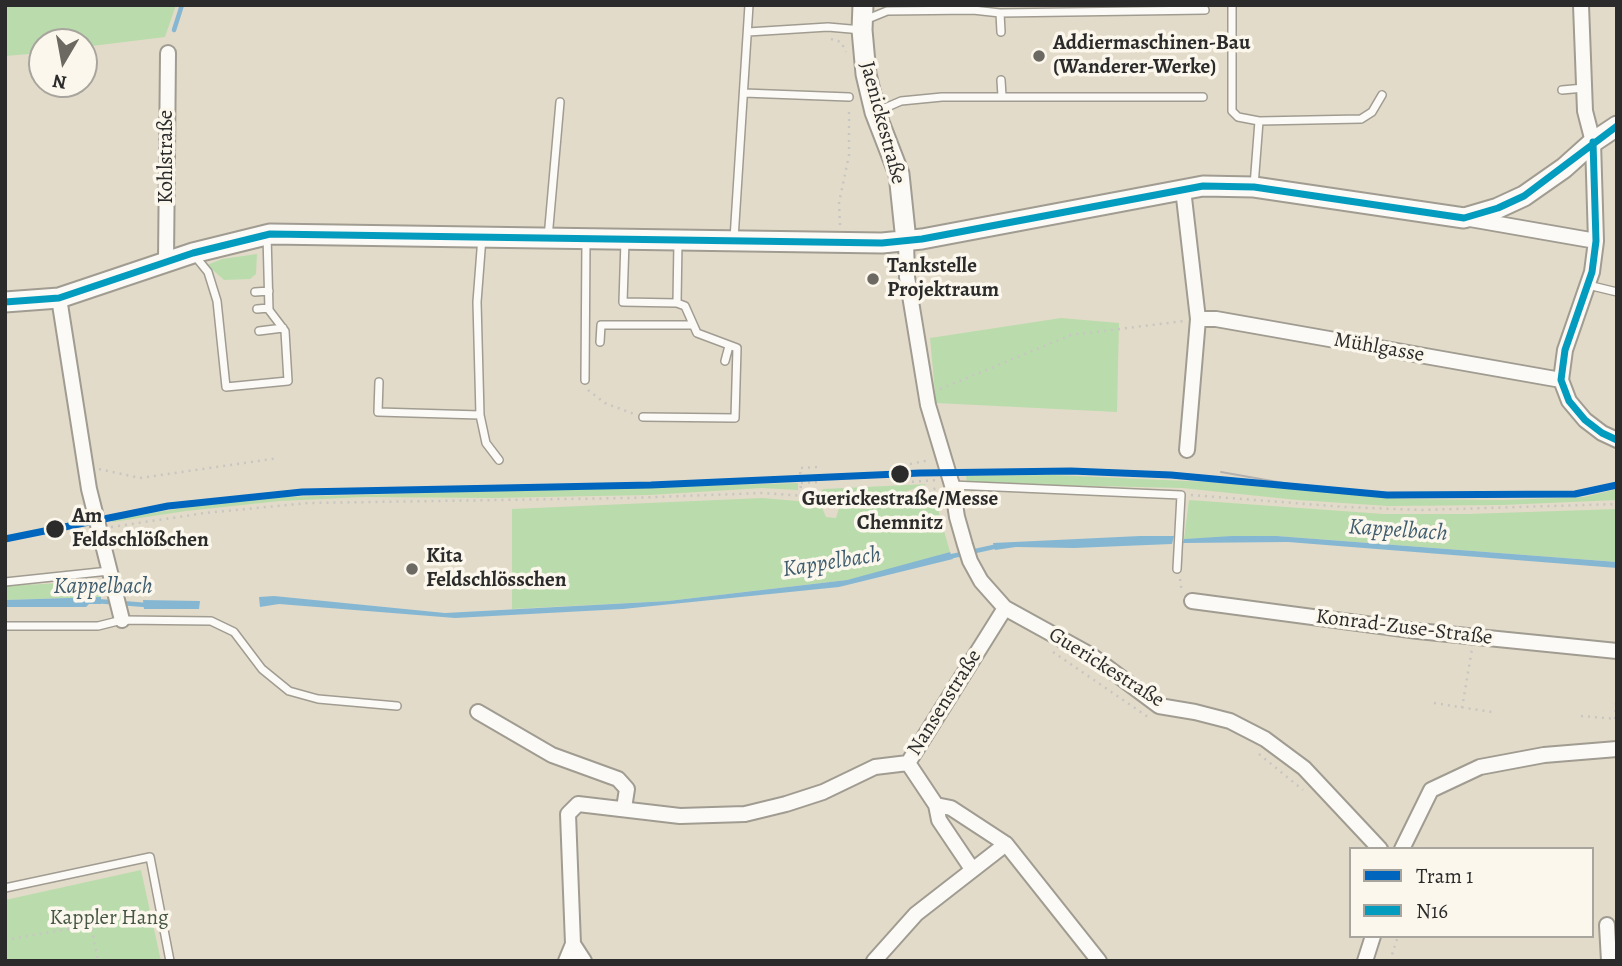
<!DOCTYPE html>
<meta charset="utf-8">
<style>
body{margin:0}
#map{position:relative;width:1622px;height:966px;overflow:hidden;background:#e3dbc9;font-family:Alegreya,serif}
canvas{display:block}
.frame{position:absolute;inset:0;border:7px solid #2b2b2b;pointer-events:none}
.legend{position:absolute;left:1349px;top:847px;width:245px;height:91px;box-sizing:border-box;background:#fbf7ec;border:2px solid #a8a59f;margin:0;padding:9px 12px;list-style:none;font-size:21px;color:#2b2b2b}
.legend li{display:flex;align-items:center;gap:14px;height:35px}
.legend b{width:35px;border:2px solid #a8a59f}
.north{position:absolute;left:28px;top:28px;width:70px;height:70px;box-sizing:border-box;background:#fbf7ec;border:2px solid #a8a59f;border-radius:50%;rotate:190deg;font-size:19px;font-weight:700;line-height:28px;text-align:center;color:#2b2b2b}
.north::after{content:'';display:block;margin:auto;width:24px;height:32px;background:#6b6962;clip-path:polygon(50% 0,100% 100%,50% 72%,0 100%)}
</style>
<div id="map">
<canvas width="1622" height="966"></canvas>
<div class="frame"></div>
<ul class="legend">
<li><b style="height:9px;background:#0065bd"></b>Tram 1</li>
<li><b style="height:9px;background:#049cbe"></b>N16</li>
</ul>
<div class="north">N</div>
</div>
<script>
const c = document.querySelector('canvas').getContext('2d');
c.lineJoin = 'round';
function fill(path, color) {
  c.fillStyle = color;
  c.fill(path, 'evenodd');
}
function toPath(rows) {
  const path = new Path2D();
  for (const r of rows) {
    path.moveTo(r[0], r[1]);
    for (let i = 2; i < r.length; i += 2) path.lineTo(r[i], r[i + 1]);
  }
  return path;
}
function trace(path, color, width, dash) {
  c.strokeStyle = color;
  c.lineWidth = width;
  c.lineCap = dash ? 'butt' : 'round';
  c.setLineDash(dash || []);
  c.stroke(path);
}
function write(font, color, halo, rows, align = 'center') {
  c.font = font + ' Alegreya,serif';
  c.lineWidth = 7;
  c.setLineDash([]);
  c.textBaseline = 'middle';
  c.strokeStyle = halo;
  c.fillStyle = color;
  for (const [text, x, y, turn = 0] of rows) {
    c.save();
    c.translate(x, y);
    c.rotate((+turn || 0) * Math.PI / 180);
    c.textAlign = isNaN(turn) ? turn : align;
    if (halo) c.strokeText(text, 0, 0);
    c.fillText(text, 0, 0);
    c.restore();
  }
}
fill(toPath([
 [5,5,176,5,165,37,84,47,84,42,42,42,42,53,5,56],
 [257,254,256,274,250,279,224,280,207,265,222,259],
 [1061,318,1119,323,1117,412,936,403,930,338],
 [1053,475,1209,482,1404,499,1503,500,1584,497,1617,489,1617,500,1503,505,1388,506,1297,500,1182,488,967,483,966,476],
 [798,483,798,490,762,488,650,495,491,498,364,497,280,501,186,511,113,522,110,520,201,505,283,497],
 [927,484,896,495,839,495,821,492,823,489],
 [934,495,950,552,885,571,847,580,668,601,512,609,512,509,763,498,820,503,826,517,836,518,840,505,896,505],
 [1189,500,1384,514,1467,514,1617,509,1617,562,1277,536,1184,539],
 [98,581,101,597,5,600,5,586],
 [141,870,161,961,5,961,5,900]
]), '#badcac');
fill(toPath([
 [1140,536,1174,536,1172,544,1074,548,1016,547,995,550,993,543],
 [1232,536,1277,536,1617,562,1617,568,1288,542,1183,543,1184,539],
 [950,552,953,559,839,587,623,609,455,618,279,604,260,607,259,597,274,596,445,613,668,601,847,580],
 [101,597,101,604,89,604,86,607,5,607,5,600],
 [143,600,200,601,199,609,144,609]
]), '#86b7d2');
trace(toPath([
 [174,30,182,5],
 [948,557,998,546],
 [96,601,146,605]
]), '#86b7d2', 4.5);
const lane = toPath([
 [1232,5,1232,111,1238,117,1259,121,1361,119,1372,112,1382,95],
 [1000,13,1001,32],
 [865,20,887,11,973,10,1000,13,1205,10],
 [748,32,828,27,862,30],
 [1001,80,1002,96],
 [1562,90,1584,88],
 [744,93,849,97],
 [878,111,901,101,942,97,1203,97],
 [1254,186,1259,121],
 [548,238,560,102],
 [734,239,749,5],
 [625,241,623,302,677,303],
 [195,256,208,272,217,301,226,387,288,381,285,331,269,310,267,235],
 [1588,285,1617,292],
 [255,292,269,291],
 [257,309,269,308],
 [259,331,283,328],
 [600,342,601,325,693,325],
 [725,361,729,346],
 [585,380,586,241],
 [379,382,378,412,480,415,477,302,482,237],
 [480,415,486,443,499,460],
 [643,417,735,418,737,348,697,333,685,306,677,303,678,241],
 [952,485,1181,495,1177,569],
 [5,582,109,571],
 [5,626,98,626,122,620,211,621,234,632,262,669,289,691,318,699,397,706],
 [5,888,150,857,170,961]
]);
const street = toPath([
 [1581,5,1585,111,1593,142,1596,241,1592,272,1565,350,1561,380,1569,401,1585,420,1602,433,1617,440],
 [1183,189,1198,319,1187,450],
 [1470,219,1596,241],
 [906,241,907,277,928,405,952,485,957,517,965,545,970,561,981,581,1005,608,1092,656,1159,706,1195,712,1230,721,1265,739,1304,768,1380,849],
 [166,261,168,53],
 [59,298,89,489,122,620],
 [1198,319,1216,319,1561,380],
 [1192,601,1418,631,1617,651],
 [478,712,552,755,618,779,627,789,624,808],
 [908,763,936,805,951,808,1006,844,1099,961],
 [936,805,939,820,972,869],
 [1402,849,1431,790,1480,767,1544,755,1617,749],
 [1607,925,1609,961],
 [573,944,584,961],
 [566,961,573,944,568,814,578,804,680,816,745,814,786,804,823,792,875,767,908,763,1005,608],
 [874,961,916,914,1006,844],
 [1365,961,1373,936]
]);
const secondary = toPath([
 [863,5,862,30,866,74,875,112,899,174,906,241],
 [5,302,59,298,193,253,270,234,882,243,922,239,1203,186,1254,187,1464,218,1498,208,1524,196,1564,168,1593,142,1617,126]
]);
trace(lane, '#a09c91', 10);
trace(street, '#a09c91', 18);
trace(secondary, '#a09c91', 23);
trace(toPath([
 [831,39,841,42,846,52],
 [840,225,839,203,849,155,849,107],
 [940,389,1071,335,1184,321],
 [588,390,605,403,634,414],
 [910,464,930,460],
 [99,469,140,478,278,458],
 [910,477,910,482,937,480],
 [801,483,818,482],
 [801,495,800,468,818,467],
 [1191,495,1345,507,1421,510,1617,504],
 [111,527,205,513,308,503,628,498,763,493,862,500,903,499,937,488],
 [1180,579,1182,593],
 [1053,652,1148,717],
 [1434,703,1492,712],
 [1462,708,1472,649],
 [1581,716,1617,719],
 [1615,719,1617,687],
 [1259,754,1303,790],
 [5,940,91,925,98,961],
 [1390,961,1398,936]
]), '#c8c6c2', 2.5, [2, 5]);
trace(lane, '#fbfaf7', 7);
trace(street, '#fbfaf7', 14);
trace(secondary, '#fbfaf7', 19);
trace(toPath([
 [1221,472,1323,490]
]), '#b3b1af', 2);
trace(toPath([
 [1593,142,1596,241,1592,272,1565,350,1561,380,1569,401,1585,420,1602,433,1617,440],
 [5,302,59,298,193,253,270,234,882,243,922,239,1203,186,1254,187,1464,218,1498,208,1524,196,1617,126]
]), '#049cbe', 7);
trace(toPath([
 [5,539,168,506,302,492,651,485,920,473,1071,471,1171,475,1387,495,1575,494,1617,485]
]), '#0065bd', 7);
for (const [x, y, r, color] of [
 [1039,56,7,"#6b6962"],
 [873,279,7,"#6b6962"],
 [900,474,10,"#2b2b2b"],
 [55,529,10,"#2b2b2b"],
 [412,569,7,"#6b6962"]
]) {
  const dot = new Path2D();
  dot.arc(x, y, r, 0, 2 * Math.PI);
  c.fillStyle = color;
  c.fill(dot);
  trace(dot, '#fbf7ec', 2.5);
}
write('bold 21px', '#2b2b2b', '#fbf7ec', [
 ["Addiermaschinen-Bau",1053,44],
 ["(Wanderer-Werke)",1053,68],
 ["Tankstelle",887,267],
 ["Projektraum",887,291],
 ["Kita",426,557],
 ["Feldschlösschen",426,581]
], 'left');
write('21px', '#2b2b2b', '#fbf7ec', [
 ["Jaenickestraße",882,123,75],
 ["Kohlstraße",167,157,-90],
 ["Mühlgasse",1379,348,10],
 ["Konrad-Zuse-Straße",1404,628,7],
 ["Guerickestraße",1106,668,32],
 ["Nansenstraße",945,703,-58]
]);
write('bold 21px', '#2b2b2b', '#fbf7ec', [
 ["Guerickestraße/Messe",900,500],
 ["Chemnitz",900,524],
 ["Am",72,517,"left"],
 ["Feldschlößchen",72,541,"left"]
]);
write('21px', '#465745', '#fbf7ec', [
 ["Kappler Hang",109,919]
]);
write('italic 23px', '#3f5d6f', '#fbf7ec', [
 ["Kappelbach",1398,531,4],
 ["Kappelbach",832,563,-9],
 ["Kappelbach",103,587]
]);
</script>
